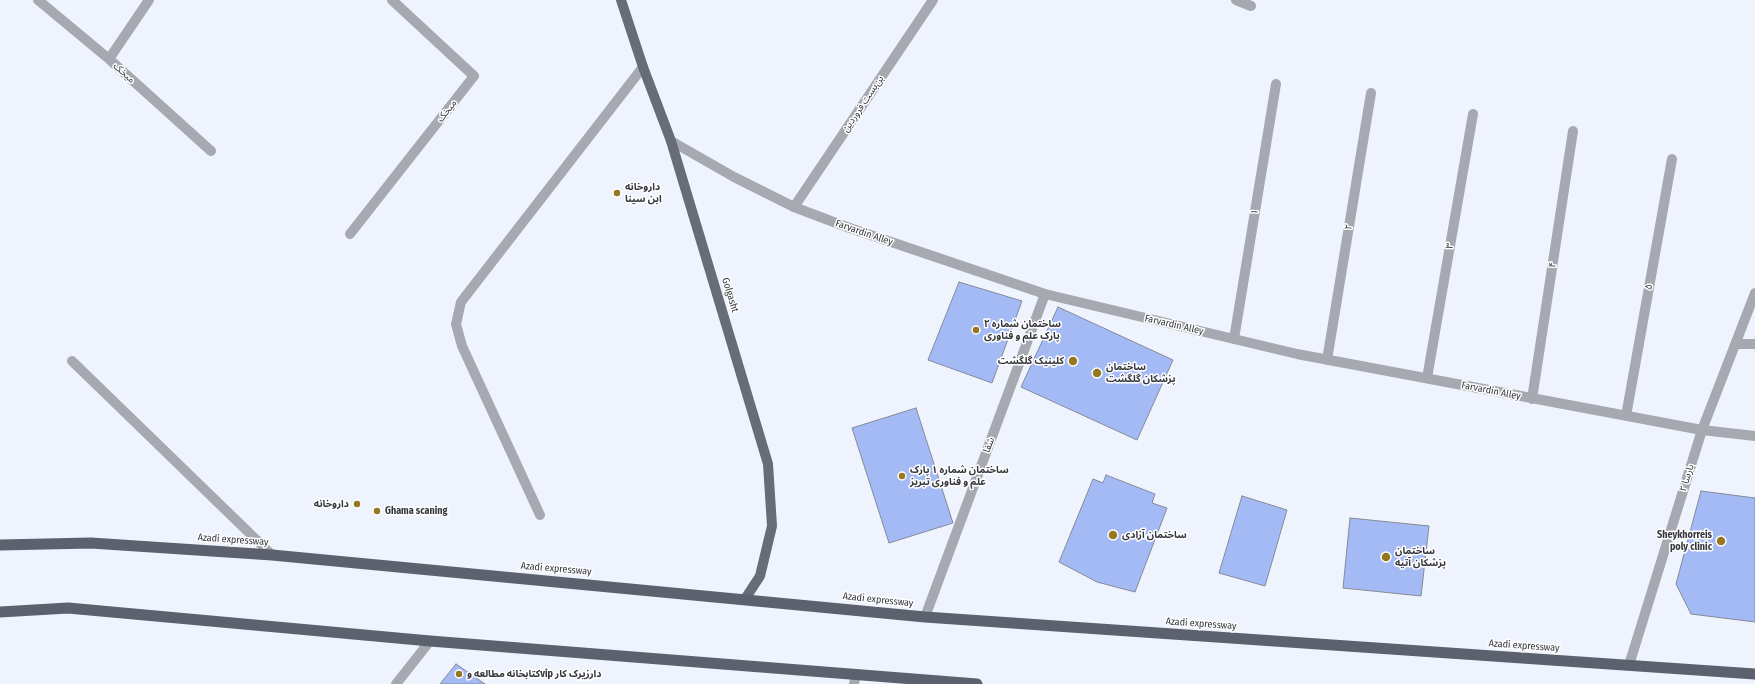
<!DOCTYPE html>
<meta charset="utf-8">
<style>
body{margin:0}
canvas{display:block;background:#eff3fd}
</style>
<canvas width="1755" height="684"></canvas>
<script>
const c = document.querySelector('canvas').getContext('2d');
c.lineJoin = 'round';
function fill(path, color) {
  c.fillStyle = color;
  c.fill(path, 'evenodd');
}
function toPath(rows) {
  const path = new Path2D();
  for (const r of rows) {
    path.moveTo(r[0], r[1]);
    for (let i = 2; i < r.length; i += 2) path.lineTo(r[i], r[i + 1]);
  }
  return path;
}
function trace(path, color, width, dash) {
  c.strokeStyle = color;
  c.lineWidth = width;
  c.lineCap = dash ? 'butt' : 'round';
  c.setLineDash(dash || []);
  c.stroke(path);
}
function write(font, color, halo, rows, align = 'center') {
  c.font = font + ' "Fira Sans Condensed","Noto Sans Arabic",sans-serif';
  c.lineWidth = 3;
  c.setLineDash([]);
  c.textBaseline = 'middle';
  c.strokeStyle = halo;
  c.fillStyle = color;
  for (const [text, x, y, turn = 0] of rows) {
    c.save();
    c.translate(x, y);
    c.rotate((+turn || 0) * Math.PI / 180);
    c.textAlign = isNaN(turn) ? turn : align;
    if (halo) c.strokeText(text, 0, 0);
    c.fillText(text, 0, 0);
    c.restore();
  }
}
const building = toPath([
 [959,282,1022,301,992,383,928,360,959,282],
 [1058,307,1173,360,1137,440,1021,387,1058,307],
 [916,408,953,523,889,543,852,428,916,408],
 [1106,475,1155,494,1152,503,1167,508,1135,592,1097,582,1059,562,1093,479,1103,483,1106,475],
 [1701,491,1755,498,1755,622,1691,614,1676,584,1701,491],
 [1242,496,1287,510,1265,586,1219,573,1242,496],
 [1350,518,1429,526,1421,596,1343,588,1350,518],
 [456,664,485,684,440,684,456,664]
]);
fill(building, '#a4baf5');
trace(building, '#858a98', 1);
trace(toPath([
 [671,141,734,177,794,207,844,226,1045,294,1297,354,1702,430,1755,436],
 [1234,339,1276,84],
 [1736,344,1755,344],
 [1327,360,1371,93],
 [1427,378,1473,114],
 [1532,399,1573,131],
 [1626,416,1672,159]
]), '#a6a9b0', 10);
trace(toPath([
 [38,0,109,59,211,151],
 [1236,0,1251,6],
 [109,59,149,0],
 [794,207,933,0],
 [350,234,474,76,392,0],
 [72,361,272,555],
 [540,515,462,346,456,324,461,302,643,67],
 [925,617,1045,294],
 [1629,665,1702,430,1755,293],
 [854,684,856,674]
]), '#a6a9b0', 10);
trace(toPath([
 [396,684,430,641]
]), '#a6a9b0', 10);
trace(toPath([
 [621,0,643,67,671,141,768,464,772,526,760,576,745,599]
]), '#676c77', 10);
trace(toPath([
 [0,545,91,543,272,555,925,617,1755,674],
 [0,612,68,608,430,641,977,684]
]), '#5c616d', 11);
for (const [x, y, r, color] of [
 [617,193,4,"#95771f"],
 [976,330,4,"#95771f"],
 [1073,361,5,"#95771f"],
 [1097,373,5,"#95771f"],
 [902,476,4,"#95771f"],
 [357,504,4,"#95771f"],
 [377,511,4,"#95771f"],
 [1113,535,5,"#95771f"],
 [1721,541,5,"#95771f"],
 [1386,557,5,"#95771f"],
 [459,674,4,"#95771f"]
]) {
  const dot = new Path2D();
  dot.arc(x, y, r, 0, 2 * Math.PI);
  c.fillStyle = color;
  c.fill(dot);
  trace(dot, '#fff', 1.5);
}
write('10px', '#35373d', '#fff', [
 ["میخک",124,73,42],
 ["بن‌بست فروردین",863,104,-56],
 ["میخک",447,111,-52],
 ["۱",1255,212,-81],
 ["۲",1349,227,-81],
 ["Farvardin Alley",864,233,19],
 ["۳",1450,246,-80],
 ["۴",1553,265,-81],
 ["۵",1649,287,-80],
 ["Golgasht",730,295,73],
 ["Farvardin Alley",1174,325,13],
 ["Farvardin Alley",1491,391,11],
 ["شفا",989,445,-70],
 ["پارسا ۲",1687,478,-73],
 ["Azadi expressway",233,540,4],
 ["Azadi expressway",556,569,5],
 ["Azadi expressway",878,600,6],
 ["Azadi expressway",1201,624,4],
 ["Azadi expressway",1524,646,4]
]);
write('bold 10px', '#35373d', '#fff', [
 ["داروخانه",625,187],
 ["ابن سینا",625,199],
 ["ساختمان شماره ۲",984,324],
 ["پارک علم و فناوری",984,336],
 ["کلینیک گلگشت",1064,361,"right"],
 ["ساختمان",1106,367],
 ["پزشکان گلگشت",1106,379],
 ["ساختمان شماره ۱ پارک",910,470],
 ["علم و فناوری تبریز",910,482],
 ["داروخانه",349,504,"right"],
 ["Ghama scaning",385,511],
 ["ساختمان آزادی",1122,535],
 ["Sheykhorreis",1712,535,"right"],
 ["poly clinic",1712,547,"right"],
 ["ساختمان",1395,551],
 ["پزشکان آتیه",1395,563],
 ["کتابخانه مطالعه وvip دارزیرک کار",467,674]
], 'left');
</script>
